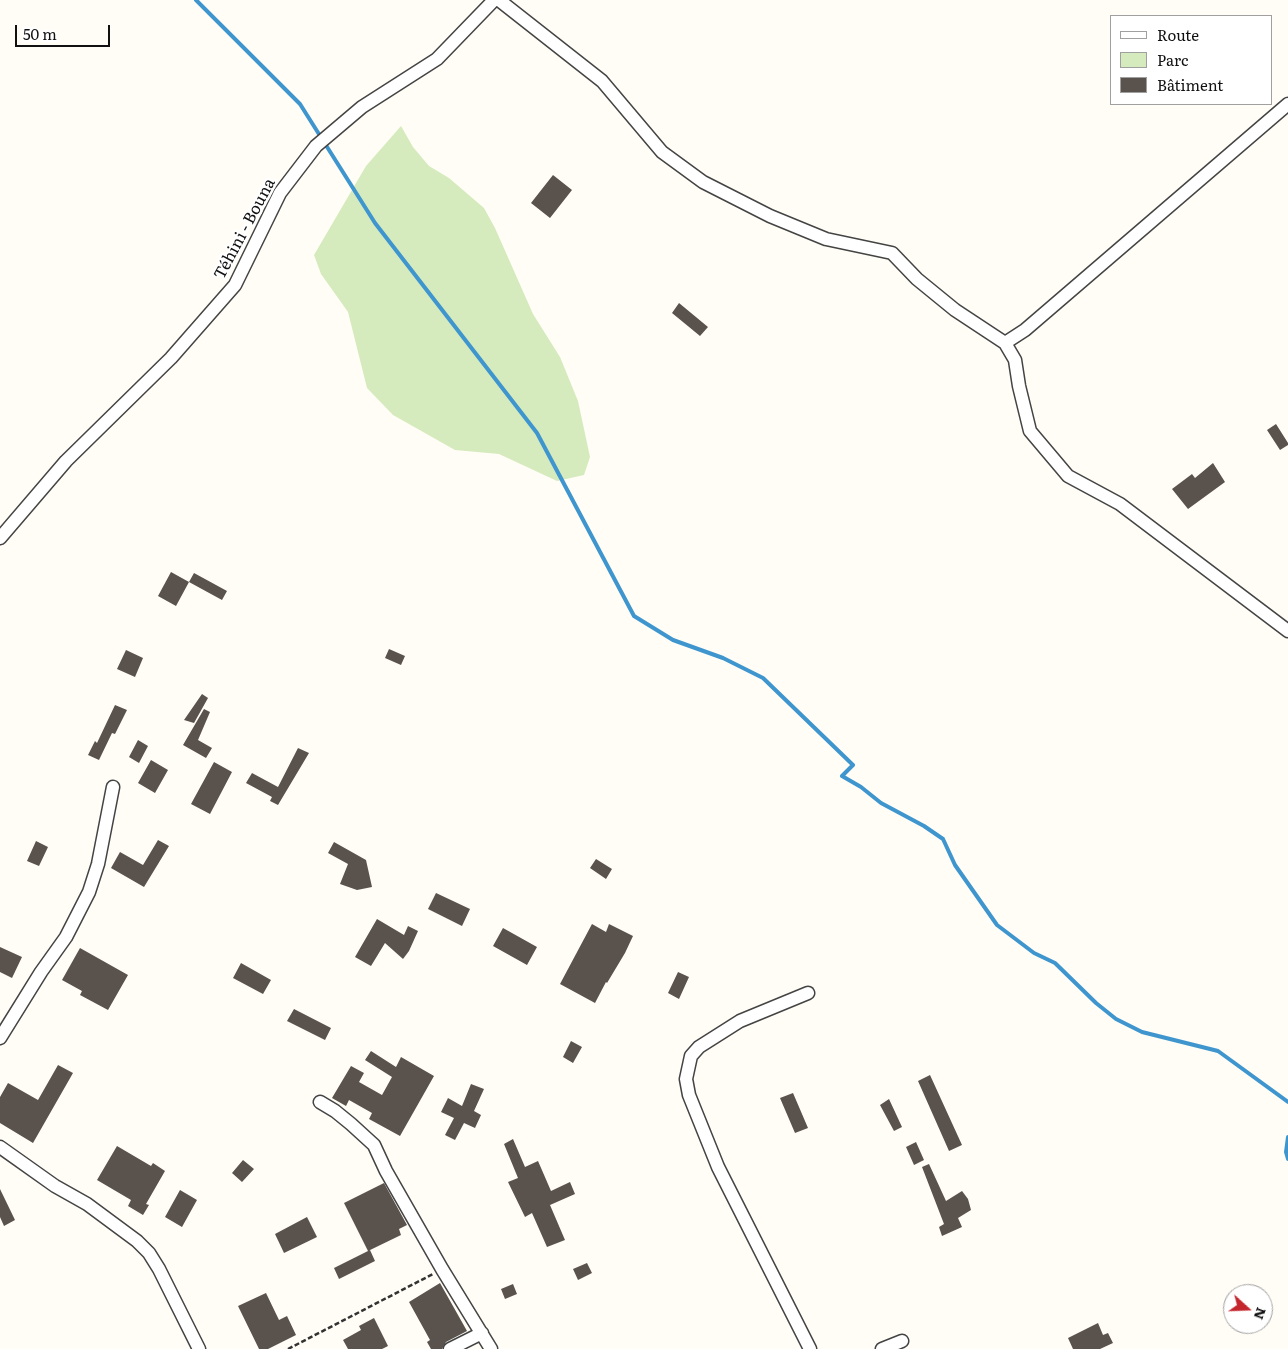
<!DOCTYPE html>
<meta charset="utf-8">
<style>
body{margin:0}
#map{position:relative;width:1288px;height:1349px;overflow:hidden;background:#fffdf5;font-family:Literata,serif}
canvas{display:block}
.legend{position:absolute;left:1110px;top:15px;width:162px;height:90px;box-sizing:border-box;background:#fff;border:1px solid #a0a0a0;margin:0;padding:6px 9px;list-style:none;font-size:15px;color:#111}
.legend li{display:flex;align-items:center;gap:10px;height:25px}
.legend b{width:25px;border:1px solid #a0a0a0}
.north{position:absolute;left:1223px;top:1284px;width:50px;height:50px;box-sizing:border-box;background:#fff;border:1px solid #a0a0a0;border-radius:50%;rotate:110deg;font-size:14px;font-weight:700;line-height:20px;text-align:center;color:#111}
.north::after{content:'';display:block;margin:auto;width:18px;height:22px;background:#c4262e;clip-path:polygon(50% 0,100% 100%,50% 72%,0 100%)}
.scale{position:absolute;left:15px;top:25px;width:95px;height:22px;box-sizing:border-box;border:2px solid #111;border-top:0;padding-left:6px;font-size:15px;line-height:18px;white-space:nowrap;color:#111;-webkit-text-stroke:4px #fff;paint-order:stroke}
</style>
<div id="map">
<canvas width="1288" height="1349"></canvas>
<ul class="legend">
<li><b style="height:6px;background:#fff"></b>Route</li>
<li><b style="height:14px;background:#d5ebbd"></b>Parc</li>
<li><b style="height:14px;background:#5a524d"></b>Bâtiment</li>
</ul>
<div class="north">N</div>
<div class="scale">50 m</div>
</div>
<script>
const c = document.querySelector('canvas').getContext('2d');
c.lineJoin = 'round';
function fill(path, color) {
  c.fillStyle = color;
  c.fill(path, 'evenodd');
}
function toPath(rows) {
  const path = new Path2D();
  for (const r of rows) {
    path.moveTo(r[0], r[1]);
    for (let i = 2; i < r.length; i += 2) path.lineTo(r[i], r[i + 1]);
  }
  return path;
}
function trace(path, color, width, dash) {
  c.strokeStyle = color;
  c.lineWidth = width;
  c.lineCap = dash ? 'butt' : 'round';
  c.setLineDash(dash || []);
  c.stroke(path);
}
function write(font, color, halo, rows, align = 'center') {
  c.font = font + ' Literata,serif';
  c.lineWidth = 5;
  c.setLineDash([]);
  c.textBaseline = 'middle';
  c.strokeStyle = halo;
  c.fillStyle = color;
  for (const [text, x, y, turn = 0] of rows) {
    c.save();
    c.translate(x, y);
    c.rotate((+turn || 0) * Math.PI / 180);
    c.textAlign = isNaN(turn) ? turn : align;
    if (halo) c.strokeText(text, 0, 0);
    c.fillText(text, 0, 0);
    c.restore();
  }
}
fill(toPath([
 [401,126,413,147,429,166,449,178,484,208,495,228,533,314,560,357,578,401,590,457,584,475,557,481,499,454,455,450,393,415,367,388,348,312,321,274,314,255,366,166]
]), '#d5ebbd');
trace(toPath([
 [196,0,300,104,375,223,537,433,634,616,673,640,723,658,763,678,853,765,842,776,861,787,881,803,924,826,943,839,955,865,997,925,1034,953,1055,963,1096,1003,1116,1019,1142,1032,1218,1051,1288,1102],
 [1288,1137,1286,1152,1288,1159]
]), '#3f96cf', 4);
fill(toPath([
 [553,175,572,190,550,218,531,203],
 [679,303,708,327,700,336,672,313],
 [1276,424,1288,443,1288,445,1280,450,1267,430],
 [1213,463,1225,482,1188,509,1172,489,1192,474,1195,478],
 [171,572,189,582,176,606,158,596],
 [194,573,227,591,222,600,189,582],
 [389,649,405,656,401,665,385,658],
 [126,650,143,658,135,677,117,669],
 [202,694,208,698,194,723,184,720],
 [115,705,127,710,115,734,112,733,99,760,88,755,95,741,97,743],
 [204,709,210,712,198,740,212,748,206,758,183,745],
 [138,740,148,746,139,763,129,757],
 [298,748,309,753,278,805,270,801,272,797,246,783,252,773,278,787],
 [151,760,168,770,155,793,138,783],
 [214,762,232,772,210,814,191,804],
 [158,840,169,846,144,887,111,868,120,852,143,865],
 [36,841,48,847,39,866,27,861],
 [334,842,366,860,372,887,357,890,340,884,348,864,328,853],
 [596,859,612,869,606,879,590,868],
 [436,893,470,909,462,926,428,909],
 [377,919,404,935,408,926,418,931,409,951,403,959,385,943,371,966,355,957],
 [592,924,606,932,609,924,633,936,625,953,607,983,606,982,595,1003,560,984],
 [503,928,537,947,527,965,493,946],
 [0,947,22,957,12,978,0,972],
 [80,948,128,975,108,1010,80,995,82,991,62,980],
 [241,963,271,980,263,994,233,978],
 [678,972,689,977,679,999,668,993],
 [294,1009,331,1028,325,1040,287,1021],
 [571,1041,582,1047,573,1063,563,1057],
 [371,1051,396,1067,401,1057,434,1076,400,1136,369,1119,372,1113,349,1100,346,1106,332,1098,351,1066,364,1073,359,1082,382,1095,392,1077,365,1060],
 [58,1065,73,1073,33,1143,0,1123,0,1097,8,1083,38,1100],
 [930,1075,962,1145,949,1151,918,1081],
 [471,1084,484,1089,474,1111,481,1115,475,1128,464,1123,455,1140,445,1135,454,1118,441,1112,448,1098,462,1106],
 [793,1093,808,1128,795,1133,780,1098],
 [889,1099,902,1127,894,1131,880,1105],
 [513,1139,525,1167,538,1161,551,1191,570,1182,575,1194,550,1205,565,1240,547,1247,532,1213,525,1217,508,1182,518,1178,504,1144],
 [916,1142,924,1160,914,1165,906,1147],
 [117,1146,151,1166,153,1163,165,1171,146,1204,149,1205,143,1215,128,1206,131,1200,97,1180],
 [243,1160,254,1169,242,1182,232,1173],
 [929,1164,946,1201,962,1191,968,1199,971,1210,958,1218,962,1227,942,1236,939,1227,944,1224,922,1167],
 [384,1183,407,1225,399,1229,401,1235,368,1251,344,1203],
 [0,1189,15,1220,4,1226,0,1217],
 [180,1190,197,1200,182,1227,165,1217],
 [307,1217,317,1237,284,1253,275,1234],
 [370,1250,375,1261,339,1279,334,1268],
 [587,1263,592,1273,578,1280,573,1269],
 [440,1283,467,1331,446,1342,442,1349,431,1349,427,1342,430,1340,409,1302],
 [513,1284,517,1294,505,1299,501,1289],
 [266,1293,279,1320,287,1316,296,1335,268,1349,259,1349,238,1306],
 [374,1318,388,1346,382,1349,348,1349,343,1340,361,1330,359,1326],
 [1098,1323,1103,1335,1108,1333,1113,1343,1100,1349,1073,1349,1068,1338]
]), '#5a524d');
const minor = toPath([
 [499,0,602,81,662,152,703,182,770,216,826,239,892,253,917,279,955,310,1005,343,1015,360,1019,386,1030,431,1068,476,1120,504,1288,631],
 [1005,343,1025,330,1288,104],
 [0,538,66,461,171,358,235,285,280,193,316,146,362,107,437,59,494,0],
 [808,993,740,1021,699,1047,691,1056,686,1079,689,1095,718,1167,810,1349],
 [0,1038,41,972,66,937,89,892,98,864,113,787],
 [320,1102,335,1111,351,1124,374,1145,386,1171,442,1269,491,1349],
 [0,1147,55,1186,87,1204,137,1241,149,1253,159,1269,199,1349],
 [450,1349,482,1333],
 [882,1349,902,1341]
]);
trace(minor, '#444', 15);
trace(toPath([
 [288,1349,433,1274]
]), '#333', 2.5, [5, 2.5]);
trace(minor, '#fff', 12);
write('16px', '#111', '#fff', [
 ["Téhini - Bouna",245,229,-62]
]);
</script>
